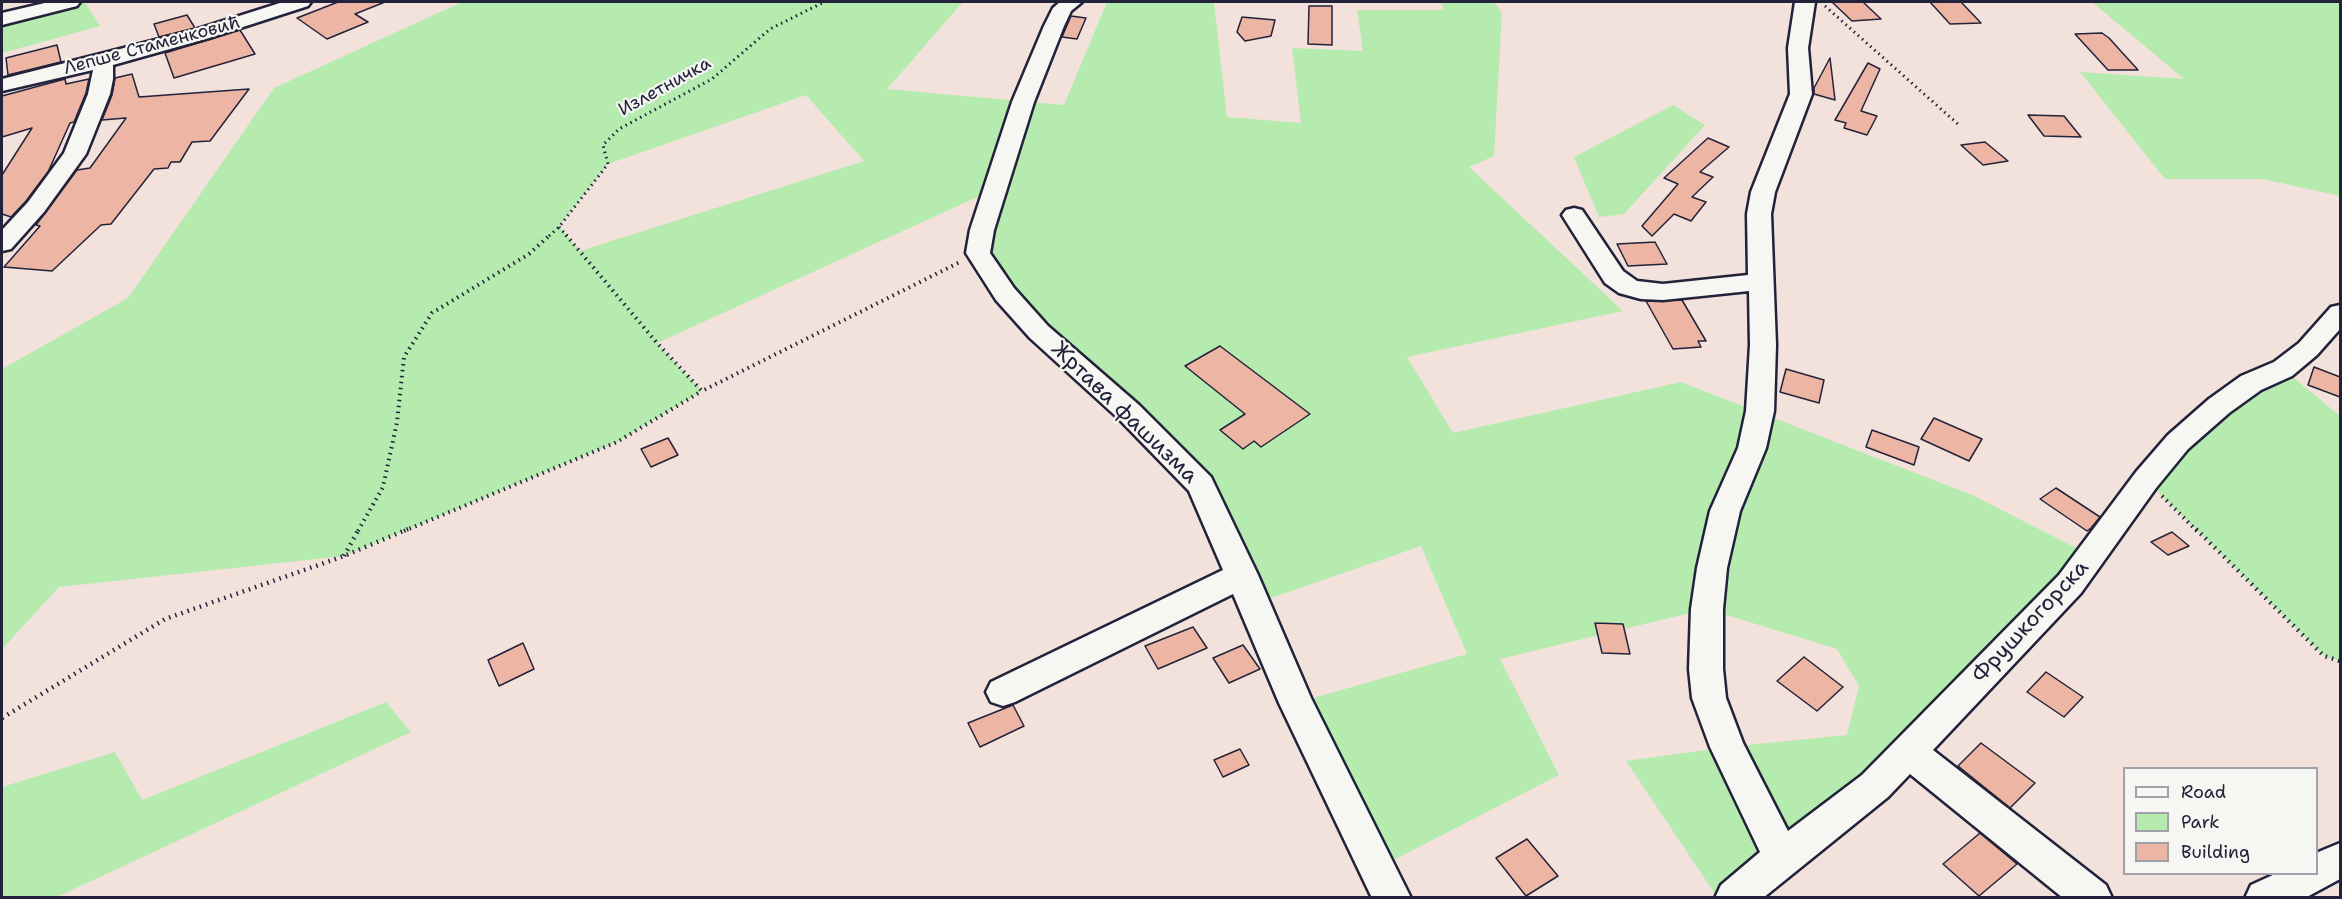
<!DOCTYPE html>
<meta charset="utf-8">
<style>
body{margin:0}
#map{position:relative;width:2342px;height:899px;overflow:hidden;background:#f3e2db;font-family:"Shantell Sans",sans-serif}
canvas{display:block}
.frame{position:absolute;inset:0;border:3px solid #22223b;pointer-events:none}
.legend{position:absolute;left:2123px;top:767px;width:195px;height:108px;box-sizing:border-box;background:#f6f6f2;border:2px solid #a1a1a9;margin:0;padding:8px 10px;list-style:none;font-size:18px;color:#22223b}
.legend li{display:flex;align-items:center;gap:12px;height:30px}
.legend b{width:30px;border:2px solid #a1a1a9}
</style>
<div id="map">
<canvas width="2342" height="899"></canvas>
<div class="frame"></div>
<ul class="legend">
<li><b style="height:8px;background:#f6f6f2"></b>Road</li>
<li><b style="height:16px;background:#b5ebae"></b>Park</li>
<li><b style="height:16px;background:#edb5a4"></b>Building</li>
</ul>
</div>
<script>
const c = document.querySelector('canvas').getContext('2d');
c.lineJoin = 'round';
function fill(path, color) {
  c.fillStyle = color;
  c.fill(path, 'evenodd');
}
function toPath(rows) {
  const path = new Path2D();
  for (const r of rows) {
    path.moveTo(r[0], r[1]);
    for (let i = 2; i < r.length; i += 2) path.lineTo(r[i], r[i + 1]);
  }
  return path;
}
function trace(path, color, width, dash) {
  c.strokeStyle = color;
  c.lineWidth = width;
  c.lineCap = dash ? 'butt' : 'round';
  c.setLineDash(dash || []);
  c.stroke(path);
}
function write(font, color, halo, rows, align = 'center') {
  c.font = font + ' "Shantell Sans",sans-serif';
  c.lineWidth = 4.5;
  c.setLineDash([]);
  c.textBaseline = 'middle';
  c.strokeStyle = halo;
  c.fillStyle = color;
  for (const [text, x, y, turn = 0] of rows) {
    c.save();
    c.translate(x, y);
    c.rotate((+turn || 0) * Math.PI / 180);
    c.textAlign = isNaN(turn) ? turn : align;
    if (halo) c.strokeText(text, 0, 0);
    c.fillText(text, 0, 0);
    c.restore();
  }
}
fill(toPath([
 [82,2,85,2,100,26,2,53,2,24,47,13],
 [462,2,963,2,887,89,1064,105,1107,2,1214,2,1227,117,1301,123,1292,48,1363,51,1357,10,1444,10,1441,2,1494,2,1502,13,1494,156,1469,167,1623,311,1407,357,1453,433,1681,382,1972,495,2092,556,1967,689,1717,897,1626,761,1727,747,1847,735,1859,686,1837,649,1707,609,1500,659,1559,775,1378,868,1296,703,1467,654,1421,546,1254,604,1201,485,978,253,995,189,657,343,702,391,617,442,344,556,59,587,2,649,2,369,128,298,274,88],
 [806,95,864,161,580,251,559,226,608,164],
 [2092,2,2340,2,2340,196,2263,179,2165,179,2080,72,2184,79],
 [1673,105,1705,125,1624,214,1599,217,1574,157],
 [2283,369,2340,416,2340,661,2324,656,2146,480],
 [386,702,411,732,57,897,2,897,2,787,115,752,142,800]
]), '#b5ebae');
const building = toPath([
 [338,2,385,2,355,14,368,22,327,39,297,18,338,2],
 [1832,2,1863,2,1881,19,1852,21,1832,2],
 [1930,2,1961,2,1981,23,1950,24,1930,2],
 [1309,6,1332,6,1332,45,1308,44,1309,6],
 [187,15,195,28,159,37,154,24,187,15],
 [1071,16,1086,18,1077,39,1062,37,1071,16],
 [1242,17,1275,20,1271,36,1245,41,1237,32,1242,17],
 [240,30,255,54,174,78,165,53,240,30],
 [2102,33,2109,38,2138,70,2108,70,2075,34,2102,33],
 [57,45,61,62,8,75,6,58,57,45],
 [1830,58,1835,100,1814,94,1814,88,1830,58],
 [1868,63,1880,69,1861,111,1877,116,1867,135,1844,128,1846,123,1835,120,1868,63],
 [132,74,139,97,249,89,210,141,192,142,180,162,171,162,168,168,154,169,111,224,101,225,52,271,4,267,40,226,36,225,77,170,90,168,126,118,102,120,112,95,115,78,132,74],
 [65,79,66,84,89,79,86,93,74,122,70,123,48,172,26,201,11,217,2,214,2,175,32,128,2,137,2,96,65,79],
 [2028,115,2064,116,2081,137,2044,136,2028,115],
 [1708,138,1729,147,1700,172,1713,177,1692,197,1706,202,1691,221,1674,214,1652,236,1642,226,1678,184,1664,178,1708,138],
 [1985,142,2008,161,1983,165,1961,145,1985,142],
 [1655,242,1667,264,1628,266,1617,244,1655,242],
 [1682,300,1706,341,1698,341,1701,347,1673,349,1646,301,1682,300],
 [1220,346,1310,414,1261,447,1254,441,1243,449,1220,430,1245,414,1185,366,1220,346],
 [2314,367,2340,377,2340,397,2308,385,2314,367],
 [1786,369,1824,380,1819,403,1780,392,1786,369],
 [1934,418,1982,439,1969,461,1921,439,1934,418],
 [1872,430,1919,447,1914,465,1866,447,1872,430],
 [668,438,678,455,651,467,641,449,668,438],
 [2056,488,2100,517,2091,528,2087,531,2040,499,2056,488],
 [2172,532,2189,546,2168,555,2151,542,2172,532],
 [1595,623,1623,624,1630,654,1602,653,1595,623],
 [1193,627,1207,648,1158,669,1145,646,1193,627],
 [523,643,534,669,499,686,488,660,523,643],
 [1243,645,1260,669,1229,683,1213,658,1243,645],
 [1804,657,1843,687,1817,711,1777,681,1804,657],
 [2046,672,2083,697,2064,717,2027,692,2046,672],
 [1013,705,1024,726,980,747,968,723,1013,705],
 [1981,743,2035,783,2010,808,1958,766,1981,743],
 [1240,749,1249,765,1223,777,1214,760,1240,749],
 [1980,833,2017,864,1979,896,1943,864,1980,833],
 [1527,839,1558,876,1526,896,1496,858,1527,839]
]);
fill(building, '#edb5a4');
trace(building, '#22223b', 1.5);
const minor = toPath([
 [49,2,80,2,77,6,2,25,2,13,49,2],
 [283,2,311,2,308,6,209,38,113,65,113,79,110,94,86,154,44,212,11,249,2,251,2,230,28,202,64,153,88,94,93,70,2,91,2,79,195,30,283,2],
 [1060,2,1082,2,1071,11,1064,26,1034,102,994,230,990,253,1014,288,1048,326,1139,405,1211,477,1258,575,1311,698,1411,898,1372,898,1279,703,1233,594,1015,702,1003,706,991,702,986,692,991,682,1223,570,1189,491,1119,419,1030,338,996,300,966,253,970,230,1012,102,1044,26,1053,8,1060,2],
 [1795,2,1815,2,1808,48,1812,94,1775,192,1771,214,1776,345,1774,411,1766,448,1740,511,1727,568,1723,609,1723,669,1726,698,1743,743,1788,831,1862,775,2059,575,2136,472,2168,435,2209,399,2241,376,2274,362,2299,343,2331,307,2340,305,2340,329,2317,355,2292,376,2261,390,2229,413,2188,449,2156,488,2081,593,1933,750,2106,885,2112,898,2063,898,1910,774,1888,797,1763,898,1715,898,1721,885,1760,852,1710,747,1692,698,1689,669,1691,609,1697,568,1710,511,1738,448,1746,411,1750,345,1749,291,1663,300,1641,299,1619,293,1605,283,1562,215,1566,210,1574,208,1582,210,1623,271,1637,281,1663,284,1748,275,1747,214,1751,192,1790,94,1788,48,1795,2],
 [2340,843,2340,879,2305,898,2245,898,2251,885,2275,874,2316,874,2316,853,2340,843]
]);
trace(minor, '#22223b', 5);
trace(toPath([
 [1825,6,1959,125],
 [559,227,567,236],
 [549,236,559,227,608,164,603,145,619,129,712,79,770,29,824,2]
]), '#22223b', 3, [1.5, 4]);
trace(toPath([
 [566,235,657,343,702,391,960,262],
 [2162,496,2197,531],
 [358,531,383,487,397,422,404,357,432,313,529,254,550,235],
 [404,531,617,442,702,391]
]), '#22223b', 4, [1.5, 4.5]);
trace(toPath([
 [2196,529,2324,656,2340,661],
 [344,556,359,529],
 [2,718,165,619,344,556,408,529]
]), '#22223b', 4.5, [1.5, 5]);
fill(minor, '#f6f6f2');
write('18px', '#22223b', '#f6f6f2', [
 ["Лепше Стаменковић",152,46,-15],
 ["Излетничка",665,87,-29]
]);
write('22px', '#22223b', '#f6f6f2', [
 ["Жртава фашизма",1124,413,44],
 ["Фрушкогорска",2031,622,-47]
]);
</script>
